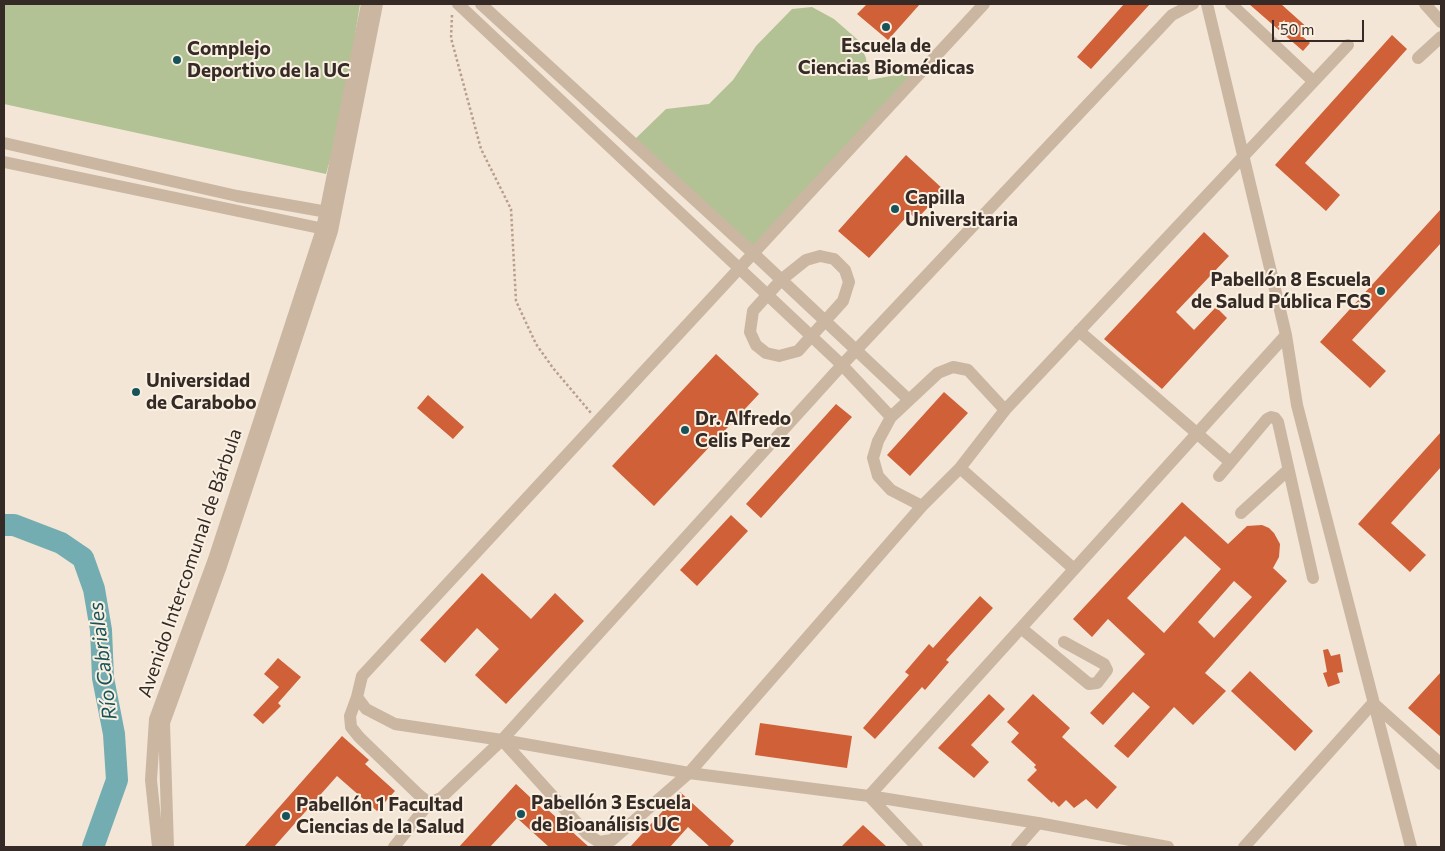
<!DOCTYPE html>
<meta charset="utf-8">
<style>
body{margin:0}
#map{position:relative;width:1445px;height:851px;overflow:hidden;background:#f3e6d6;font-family:Commissioner,sans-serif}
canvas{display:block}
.frame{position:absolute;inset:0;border:5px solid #352a25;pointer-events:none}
.scale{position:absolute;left:1272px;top:20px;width:92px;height:22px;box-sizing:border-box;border:2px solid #352a25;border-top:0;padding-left:6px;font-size:15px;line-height:18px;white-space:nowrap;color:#352a25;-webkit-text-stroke:4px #faf0e2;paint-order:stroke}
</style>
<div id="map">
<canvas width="1445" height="851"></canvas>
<div class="frame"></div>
<div class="scale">50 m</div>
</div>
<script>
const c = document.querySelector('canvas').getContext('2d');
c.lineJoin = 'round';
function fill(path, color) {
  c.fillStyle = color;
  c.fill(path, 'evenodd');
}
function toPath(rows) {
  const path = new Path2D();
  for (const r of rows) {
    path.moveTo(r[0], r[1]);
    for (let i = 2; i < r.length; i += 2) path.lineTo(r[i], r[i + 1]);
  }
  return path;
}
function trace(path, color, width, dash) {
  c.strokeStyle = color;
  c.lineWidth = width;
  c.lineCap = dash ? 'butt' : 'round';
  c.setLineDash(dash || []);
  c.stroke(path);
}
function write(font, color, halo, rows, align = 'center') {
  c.font = font + ' Commissioner,sans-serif';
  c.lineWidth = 4;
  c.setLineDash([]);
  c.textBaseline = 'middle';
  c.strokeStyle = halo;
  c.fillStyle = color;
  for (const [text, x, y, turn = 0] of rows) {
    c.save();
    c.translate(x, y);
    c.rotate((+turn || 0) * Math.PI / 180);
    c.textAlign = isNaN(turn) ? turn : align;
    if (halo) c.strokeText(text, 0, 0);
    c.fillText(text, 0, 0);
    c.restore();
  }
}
fill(toPath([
 [4,4,360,4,342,118,326,174,4,104],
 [812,7,834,19,858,40,866,58,868,80,914,72,754,254,632,142,666,109,709,104,733,80,756,46,792,9]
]), '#b2c295');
trace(toPath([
 [4,525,14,525,61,543,83,558,94,589,101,630,103,678,114,734,117,780,93,847]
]), '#73adb2', 22);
fill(toPath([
 [867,4,920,4,888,40,857,14],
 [1124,4,1150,4,1091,69,1077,57],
 [1249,4,1281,4,1310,30,1303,37,1310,43,1303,51],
 [1392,35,1407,49,1305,163,1340,195,1326,211,1275,165],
 [906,155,944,190,916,220,910,213,869,258,838,231],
 [1441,209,1441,243,1352,340,1386,371,1370,388,1320,342],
 [1204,232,1229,256,1176,312,1194,330,1216,307,1227,318,1162,389,1104,339],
 [716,354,759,394,654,506,612,466],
 [944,392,968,413,910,476,887,455],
 [428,395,464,427,453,439,417,408],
 [836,404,852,417,761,518,746,504],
 [1441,432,1441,467,1391,523,1426,555,1410,572,1358,524],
 [1182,502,1228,544,1247,526,1262,525,1269,528,1274,533,1280,544,1279,557,1273,568,1287,581,1205,673,1226,691,1193,725,1174,707,1128,758,1114,746,1150,707,1133,692,1103,725,1090,713,1145,654,1108,619,1092,637,1073,619],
 [1185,536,1221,569,1164,633,1127,598],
 [1234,581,1252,597,1214,638,1198,622],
 [731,515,748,531,697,586,680,570],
 [482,573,531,619,555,593,584,621,506,704,475,675,499,649,477,628,445,663,420,640],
 [980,596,993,608,946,660,949,662,925,690,922,687,875,739,863,728,909,675,905,672,929,644,933,648],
 [1328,649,1331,656,1340,654,1343,672,1337,673,1340,683,1328,687,1323,673,1327,672,1323,650],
 [278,658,301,677,278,703,281,706,263,724,253,715,279,687,264,674],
 [1250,671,1313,731,1295,751,1231,691],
 [1441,672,1441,737,1408,708],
 [989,694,1005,709,971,745,989,762,974,778,938,748],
 [1033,694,1070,728,1062,737,1117,787,1097,809,1086,799,1074,808,1066,800,1059,807,1053,801,1052,803,1027,780,1037,770,1034,767,1036,765,1011,742,1019,733,1007,722],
 [760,723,852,736,847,768,755,755],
 [342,736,369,760,365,764,395,791,377,811,337,776,274,847,244,847],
 [516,784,545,811,547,809,589,847,549,847,517,818,490,847,459,847],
 [680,792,734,841,729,847,710,847,688,827,670,847,630,847],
 [863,825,887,847,841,847]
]), '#cf6037');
trace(toPath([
 [452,15,451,38,481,149,511,209,516,301,536,344,553,368,591,413]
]), '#b79f8b', 2.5, [2.5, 2.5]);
trace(toPath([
 [458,4,842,365,891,417],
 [481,4,754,254,908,399],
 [984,4,362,676,357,697,366,709,395,724,502,740,689,773,869,796,1038,823,1168,847],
 [1207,4,1286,335,1297,405,1411,847],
 [1231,4,1313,81],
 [1425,4,1441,22],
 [1418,58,1441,37],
 [4,143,237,196,333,213],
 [4,162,329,230],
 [820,256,834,259,845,270,849,282,843,301,798,351,779,356,766,353,756,345,750,332,753,311,781,280,806,260,820,256],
 [1079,331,1230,462],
 [960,468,1074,569],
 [1219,476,1267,419,1271,417,1275,418,1278,422,1313,578],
 [922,506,891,490,878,476,873,458,878,441,891,417,938,373,953,367,968,370,1005,410],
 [1241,513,1288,470],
 [1021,628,1089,684,1097,683,1107,670,1104,664,1064,642],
 [357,697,350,716,351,727,359,737,419,795,429,803,441,798,502,740,842,365,1172,15,1193,4],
 [1373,703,1441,764],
 [502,740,587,834,599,842,612,840,689,773,922,506,960,468,1005,410,1348,45],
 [158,847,151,780,155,719,214,559,322,229,367,4],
 [168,847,164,723,220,569,332,231,377,4],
 [394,847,429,803],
 [917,847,869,796,1286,335],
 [1017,847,1038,823],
 [1244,847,1373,703]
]), '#cbb6a1', 12);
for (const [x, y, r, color] of [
 [886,27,5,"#175359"],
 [177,60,5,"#175359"],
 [895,209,5,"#175359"],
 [1381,291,5,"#175359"],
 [136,392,5,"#175359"],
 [685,430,5,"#175359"],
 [521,814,5,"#175359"],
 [286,816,5,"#175359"]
]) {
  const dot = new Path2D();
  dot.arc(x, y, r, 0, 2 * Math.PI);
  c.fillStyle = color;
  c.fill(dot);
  trace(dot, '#faf0e2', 2);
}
write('bold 19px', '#352a25', '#faf0e2', [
 ["Escuela de",886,46,"center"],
 ["Ciencias Biomédicas",886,68,"center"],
 ["Complejo",187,49],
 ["Deportivo de la UC",187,71],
 ["Capilla",905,198],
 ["Universitaria",905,220],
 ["Pabellón 8 Escuela",1371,280,"right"],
 ["de Salud Pública FCS",1371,302,"right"],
 ["Universidad",146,381],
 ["de Carabobo",146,403],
 ["Dr. Alfredo",695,419],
 ["Celis Perez",695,441],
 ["Pabellón 3 Escuela",531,803],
 ["de Bioanálisis UC",531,825],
 ["Pabellón 1 Facultad",296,805],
 ["Ciencias de la Salud",296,827]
], 'left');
write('19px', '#352a25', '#faf0e2', [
 ["Avenido Intercomunal de Bárbula",190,563,-71]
]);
write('italic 20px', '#175359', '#faf0e2', [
 ["Río Cabriales",103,661,-97]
]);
</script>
